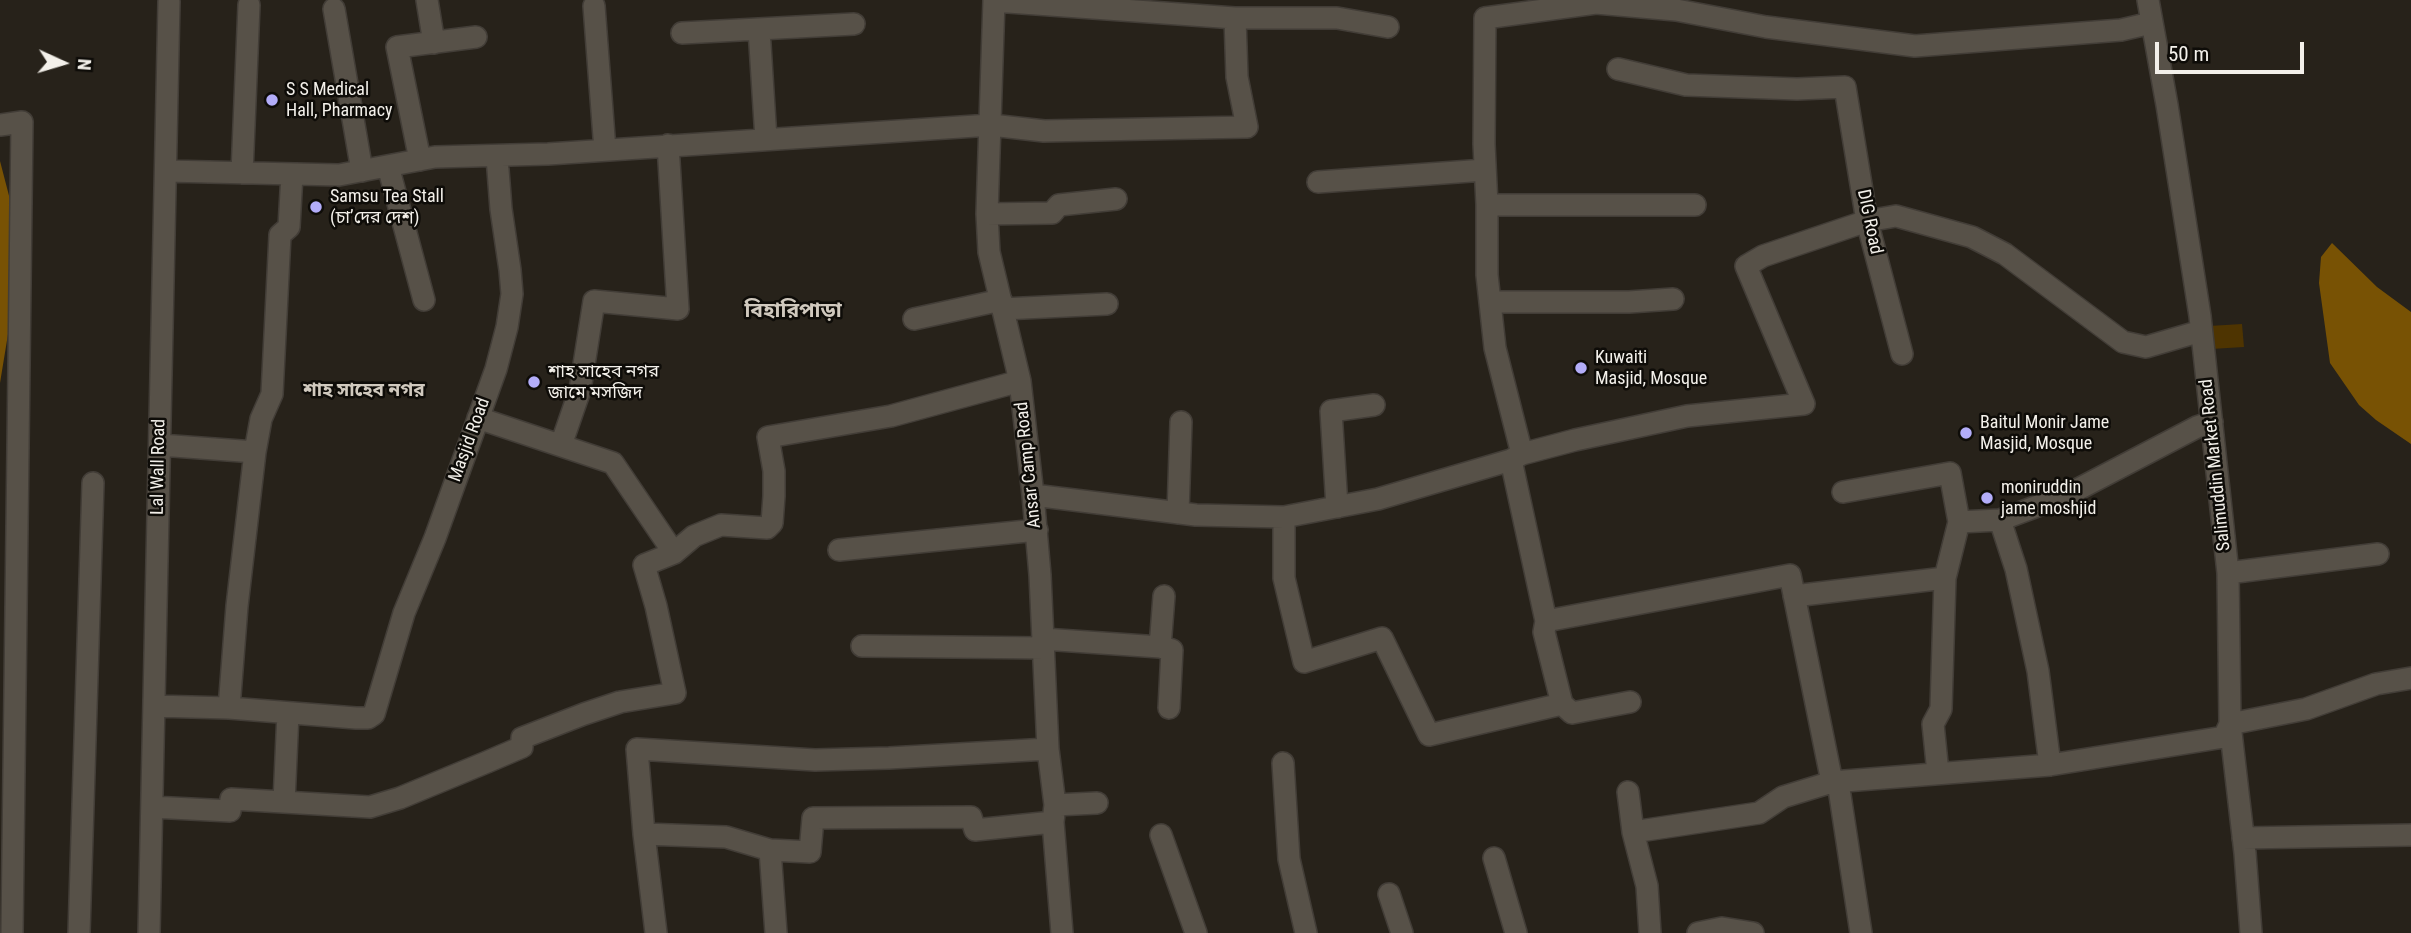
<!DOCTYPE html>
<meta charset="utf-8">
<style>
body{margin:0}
#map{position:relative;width:2411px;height:933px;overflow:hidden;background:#27221a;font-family:"Roboto Condensed",sans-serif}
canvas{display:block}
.north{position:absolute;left:28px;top:28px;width:70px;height:70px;-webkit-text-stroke:5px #0e0c08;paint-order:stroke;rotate:94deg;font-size:19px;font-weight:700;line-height:28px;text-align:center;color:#f3f0ea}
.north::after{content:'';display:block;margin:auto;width:24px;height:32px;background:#f3f0ea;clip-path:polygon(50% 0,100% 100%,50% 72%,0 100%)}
.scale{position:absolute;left:2155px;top:42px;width:149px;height:32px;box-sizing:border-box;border:4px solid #f3f0ea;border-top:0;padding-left:9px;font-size:21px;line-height:24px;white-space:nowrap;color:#f3f0ea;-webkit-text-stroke:5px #0e0c08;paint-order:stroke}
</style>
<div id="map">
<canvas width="2411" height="933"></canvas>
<div class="north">N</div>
<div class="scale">50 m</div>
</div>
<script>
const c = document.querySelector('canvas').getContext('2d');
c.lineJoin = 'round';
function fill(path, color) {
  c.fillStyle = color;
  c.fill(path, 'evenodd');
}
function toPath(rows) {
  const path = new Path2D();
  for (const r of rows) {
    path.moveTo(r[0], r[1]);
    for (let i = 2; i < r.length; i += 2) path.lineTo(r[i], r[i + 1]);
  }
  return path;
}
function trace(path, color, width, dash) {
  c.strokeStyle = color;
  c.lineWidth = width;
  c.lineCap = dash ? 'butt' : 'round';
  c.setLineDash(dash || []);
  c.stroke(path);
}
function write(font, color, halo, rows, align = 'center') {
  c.font = font + ' "Roboto Condensed","Noto Sans Bengali",sans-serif';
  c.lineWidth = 5;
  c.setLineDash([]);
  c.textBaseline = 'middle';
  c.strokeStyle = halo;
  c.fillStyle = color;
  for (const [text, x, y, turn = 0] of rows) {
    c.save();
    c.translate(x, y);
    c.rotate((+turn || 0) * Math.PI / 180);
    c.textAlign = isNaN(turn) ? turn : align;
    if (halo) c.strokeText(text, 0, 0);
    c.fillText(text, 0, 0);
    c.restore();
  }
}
fill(toPath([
 [2242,324,2244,347,2211,349,2209,326]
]), '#4e3401');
fill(toPath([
 [0,161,14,215,10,322,0,383],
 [2332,243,2377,287,2411,312,2411,444,2376,420,2359,405,2330,363,2319,283,2321,257]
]), '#785204');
const minor = toPath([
 [427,0,434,43],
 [994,0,987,214,989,252,1020,381,1033,495,1040,575,1048,749,1055,805,1053,822,1062,933],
 [2148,0,2167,105,2200,316,2228,573,2230,724,2245,853,2251,933],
 [994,1,1235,18,1337,18,1388,27],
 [594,6,605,150],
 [334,9,362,171],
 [759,29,766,139],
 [682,33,854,24],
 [1618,69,1686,85,1797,89,1845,87,1867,221,1902,354],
 [0,125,22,122,12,933],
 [420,160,397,47,476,37],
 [388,166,424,300],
 [166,171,339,175,435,157,548,154,991,125,1044,131,1247,127,1237,77,1235,18],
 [242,173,249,5],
 [1318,182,1485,170],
 [1487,205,1695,205],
 [987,214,1052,213,1059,205,1116,199],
 [1490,302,1629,302,1673,299],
 [1003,309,1107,304],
 [914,319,1001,300],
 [478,418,613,463,674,553],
 [160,445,255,452],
 [561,445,580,390,594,301,678,309,668,145],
 [1522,454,1495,348,1487,275,1487,205,1484,144,1485,18,1596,3,1676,10,1766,27,1915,46,2121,30,2151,23],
 [1843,492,1950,473,1959,522,1945,578,1941,709,1933,724,1938,773],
 [1033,495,1196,515,1284,517,1378,499,1511,460,1522,454,1575,440,1687,416,1804,404,1746,266,1763,256,1867,221,1896,216,1972,237,2005,254,2123,342,2146,347,2201,331],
 [1337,507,1331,411,1374,405],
 [1178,513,1181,422],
 [1284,517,1284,578,1304,662,1382,638,1429,735,1562,704,1544,632,1546,621,1511,460],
 [2000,520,2016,569,2038,671,2050,765],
 [1959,522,2000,520,2067,495,2197,427,2212,422],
 [839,550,1037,530],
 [2228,573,2378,554],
 [1164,596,1160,647,1172,650,1169,708],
 [1794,596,1945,578],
 [1546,621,1790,575,1832,782],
 [1043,639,1160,647],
 [862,646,1044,648],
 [1562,704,1572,713,1630,702],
 [154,706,229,708,356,718,368,718,374,714,404,613,435,538,496,369,507,327,512,294,510,270,501,209,497,157],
 [229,708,237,606,255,452,261,419,272,394,280,235,289,227,292,174],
 [1283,763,1289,859,1306,933],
 [1838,782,1861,933],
 [1628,792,1633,832,1647,886,1650,933],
 [284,802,288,713],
 [1055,805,1097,803],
 [152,807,230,811,231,799,370,807,400,798,487,762,522,747,522,738,584,714,620,702,675,693,656,606,644,565,674,553,694,536,721,525,767,528,772,523,774,496,774,471,768,437,891,416,1020,381],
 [1633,832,1759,813,1783,797,1832,782,2050,765,2224,737,2230,724,2306,709,2376,684,2411,678],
 [644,834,726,837,770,850,810,852,813,818,971,817,975,830,1053,822],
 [1161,835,1196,933],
 [2243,838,2411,835],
 [770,850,776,933],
 [1494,858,1516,933],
 [1389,894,1402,933],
 [79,933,93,483],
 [149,933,169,2],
 [656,933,644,834,637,749,815,760,889,758,1048,749],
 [1698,933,1722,928,1753,933]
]);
trace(minor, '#423d37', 24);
trace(minor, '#575148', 21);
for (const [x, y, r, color] of [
 [272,100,7,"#b3adf9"],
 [316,207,7,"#b3adf9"],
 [1581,368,7,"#b3adf9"],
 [534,382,7,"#b3adf9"],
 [1966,433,7,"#b3adf9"],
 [1987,498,7,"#b3adf9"]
]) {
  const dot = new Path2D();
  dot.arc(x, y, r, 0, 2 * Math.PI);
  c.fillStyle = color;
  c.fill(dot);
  trace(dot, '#0e0c08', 2.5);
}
write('18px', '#f3f0ea', '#0e0c08', [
 ["S S Medical",286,90],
 ["Hall, Pharmacy",286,111],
 ["Samsu Tea Stall",330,197],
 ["(চা’দের দেশ)",330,218],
 ["Kuwaiti",1595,358],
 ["Masjid, Mosque",1595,379],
 ["শাহ সাহেব নগর",548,372],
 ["জামে মসজিদ",548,393],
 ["Baitul Monir Jame",1980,423],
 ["Masjid, Mosque",1980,444],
 ["moniruddin",2001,488],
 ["jame moshjid",2001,509]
], 'left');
write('18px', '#f3f0ea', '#0e0c08', [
 ["DIG Road",1869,222,78],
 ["Masjid Road",470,440,-70],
 ["Ansar Camp Road",1029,465,-96],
 ["Salimuddin Market Road",2216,465,-96],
 ["Lal Wall Road",159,467,-89]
]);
write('bold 19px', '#d0c9be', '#0e0c08', [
 ["শাহ সাহেব নগর",364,391]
]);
write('bold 21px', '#d0c9be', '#0e0c08', [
 ["বিহারিপাড়া",793,312]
]);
</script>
